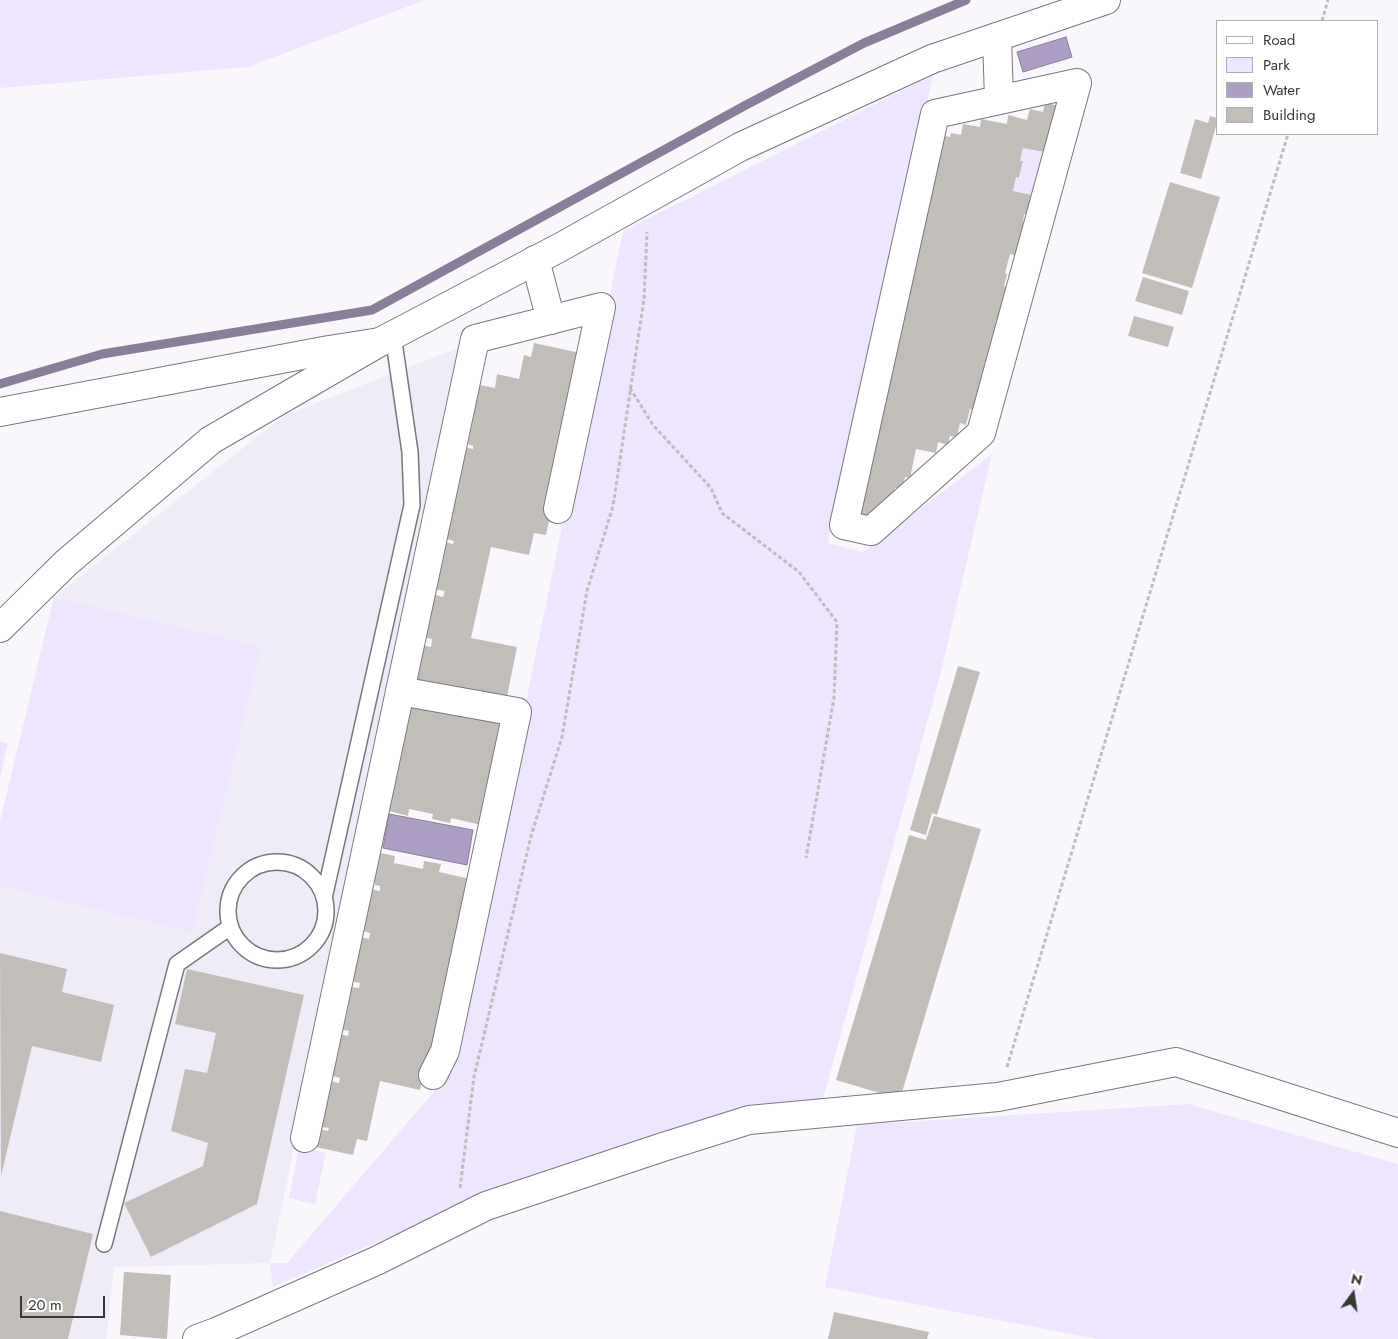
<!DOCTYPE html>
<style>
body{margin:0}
#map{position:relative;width:1398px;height:1339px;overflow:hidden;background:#f9f7fc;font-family:Jost,sans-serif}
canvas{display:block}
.legend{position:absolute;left:1216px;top:20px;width:162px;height:115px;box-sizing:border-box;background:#fff;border:1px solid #afafaf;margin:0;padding:6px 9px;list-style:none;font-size:15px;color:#373738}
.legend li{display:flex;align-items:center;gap:10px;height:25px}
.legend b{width:25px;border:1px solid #afafaf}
.north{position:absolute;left:1328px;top:1269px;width:50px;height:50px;-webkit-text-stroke:4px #fff;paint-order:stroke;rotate:14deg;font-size:14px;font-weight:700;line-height:20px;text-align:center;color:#373738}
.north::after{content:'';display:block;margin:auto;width:18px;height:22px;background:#373738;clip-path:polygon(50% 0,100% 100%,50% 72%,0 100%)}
.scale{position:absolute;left:20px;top:1296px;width:85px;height:22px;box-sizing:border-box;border:2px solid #373738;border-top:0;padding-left:6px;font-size:15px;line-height:18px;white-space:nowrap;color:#373738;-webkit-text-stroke:4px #fff;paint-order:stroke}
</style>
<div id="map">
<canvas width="1398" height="1339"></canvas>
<ul class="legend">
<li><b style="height:6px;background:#fff"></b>Road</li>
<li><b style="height:14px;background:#eee6fe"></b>Park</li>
<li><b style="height:14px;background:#ac9ec4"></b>Water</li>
<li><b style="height:14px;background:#c1beba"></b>Building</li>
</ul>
<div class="north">N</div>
<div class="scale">20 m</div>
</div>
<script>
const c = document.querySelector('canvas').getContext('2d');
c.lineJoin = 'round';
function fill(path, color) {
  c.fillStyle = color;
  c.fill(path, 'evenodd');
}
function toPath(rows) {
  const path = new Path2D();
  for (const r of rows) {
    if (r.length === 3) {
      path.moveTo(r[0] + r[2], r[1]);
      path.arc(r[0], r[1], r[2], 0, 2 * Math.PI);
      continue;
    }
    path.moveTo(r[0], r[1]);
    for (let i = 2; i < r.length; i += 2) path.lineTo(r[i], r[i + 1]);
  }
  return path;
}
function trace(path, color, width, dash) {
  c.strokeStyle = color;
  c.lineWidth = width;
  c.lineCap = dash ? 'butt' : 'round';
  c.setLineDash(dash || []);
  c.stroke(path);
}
fill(toPath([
 [461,347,270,1263,114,1267,106,1339,0,1339,0,822,54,597,285,415]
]), '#efebf7');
fill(toPath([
 [0,0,425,0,248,67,0,88],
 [933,75,828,543,863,552,992,454,940,676,821,1106,722,1115,531,1175,470,1202,273,1287,270,1263,287,1263,449,1074,623,231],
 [1023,148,1050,153,1036,196,1013,191,1016,177,1020,178,1023,161,1020,161],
 [54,597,261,647,192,932,0,886,0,822],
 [0,741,8,743,0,778],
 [1188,1104,1398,1164,1398,1339,1097,1339,825,1287,857,1125],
 [299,1147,326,1153,315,1204,289,1198]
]), '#eee6fe');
const water = toPath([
 [1066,37,1072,57,1023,72,1017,52,1066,37],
 [389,814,473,830,467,865,383,848,389,814]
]);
fill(water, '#ac9ec4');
trace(water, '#897f9a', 1);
trace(toPath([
 [0,384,102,354,372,310,746,105,864,43,966,0]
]), '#897f9a', 9);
fill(toPath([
 [1045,103,1060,106,1050,153,1023,148,1020,161,1023,161,1019,178,1016,177,1013,191,1036,196,1032,216,1024,214,1023,223,1026,223,1017,256,1010,254,1005,273,1007,274,1004,286,1006,287,992,362,985,361,984,369,988,370,979,411,970,409,966,425,960,423,957,437,950,436,948,445,938,442,936,453,916,449,910,478,905,477,902,489,895,488,891,507,877,520,857,516,937,139,943,140,945,136,950,137,951,133,961,135,963,124,980,127,981,119,1007,124,1008,115,1027,120,1030,109,1043,112],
 [1210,116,1217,118,1217,123,1201,179,1180,173,1195,119,1208,123],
 [1170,182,1220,197,1192,288,1142,273],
 [1143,277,1189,291,1182,315,1135,301],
 [1134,316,1174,327,1168,347,1128,336],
 [534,343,585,354,546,535,534,533,529,555,491,547,471,638,517,647,481,825,451,818,450,823,432,819,433,814,409,809,408,816,389,811,398,766,392,765,394,756,400,758,401,754,395,753,399,738,404,739,411,708,404,707,414,693,421,662,414,660,417,644,431,647,432,639,423,637,424,614,431,615,432,611,424,610,428,593,443,597,445,591,433,589,435,563,442,565,443,561,435,560,439,541,453,544,454,541,446,539,445,514,452,515,459,446,473,449,473,446,468,444,473,419,466,417,470,398,476,400,480,385,495,388,497,374,519,379,524,355,531,357],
 [958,666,980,672,937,815,932,813,926,835,910,830],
 [934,816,981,829,900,1099,836,1080,909,835,926,840],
 [380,853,395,856,394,863,423,869,424,861,441,864,439,872,475,880,433,1060,427,1059,420,1090,380,1081,367,1141,357,1139,353,1155,311,1146,314,1128,328,1131,329,1128,322,1127,323,1123,320,1123,321,1099,328,1100,329,1096,322,1095,325,1080,339,1083,340,1078,333,1076,339,1050,331,1049,335,1033,348,1036,349,1031,343,1030,349,1004,342,1002,345,986,359,988,360,983,350,981,356,936,369,939,370,933,363,931,366,888,380,891,380,886,375,885,375,883,370,882,372,873,375,874],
 [0,953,67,969,62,992,114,1005,101,1062,32,1046,1,1176],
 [187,969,304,995,257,1204,151,1257,124,1203,203,1166,208,1143,171,1131,185,1069,207,1073,216,1033,175,1024],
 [0,1211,93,1234,68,1339,0,1339],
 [124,1272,171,1275,167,1339,120,1335],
 [834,1312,929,1332,927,1339,828,1339]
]), '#c1beba');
const lane = toPath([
 [277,911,49],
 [324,898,412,505,410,452,393,335],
 [104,1244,177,964,230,927]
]);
const street = toPath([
 [997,37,999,100],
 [1077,83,981,433,871,531,844,525,935,114,1077,83],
 [535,260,551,320],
 [0,412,329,350,380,342],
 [400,691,517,712,445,1051,433,1075],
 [305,1138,475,339,601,307,558,509],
 [197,1339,216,1332,376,1261,486,1206,663,1147,749,1120,998,1097,1176,1062,1398,1133]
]);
const secondary = toPath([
 [0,628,66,563,211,440,380,342,559,248,740,147,932,59,1106,0]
]);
trace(lane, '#78777b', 18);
trace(street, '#78777b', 30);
trace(secondary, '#78777b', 30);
trace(toPath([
 [1322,21,1328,0],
 [630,388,653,425,711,488,722,513,799,572,837,622,834,698,806,858],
 [1007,1067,1288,134],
 [460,1188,474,1077,531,836,562,737,587,591,613,506,644,299,647,232]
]), '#bebdc0', 3, [4, 2.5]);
trace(lane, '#fff', 15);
trace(street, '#fff', 28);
trace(secondary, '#fff', 28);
</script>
